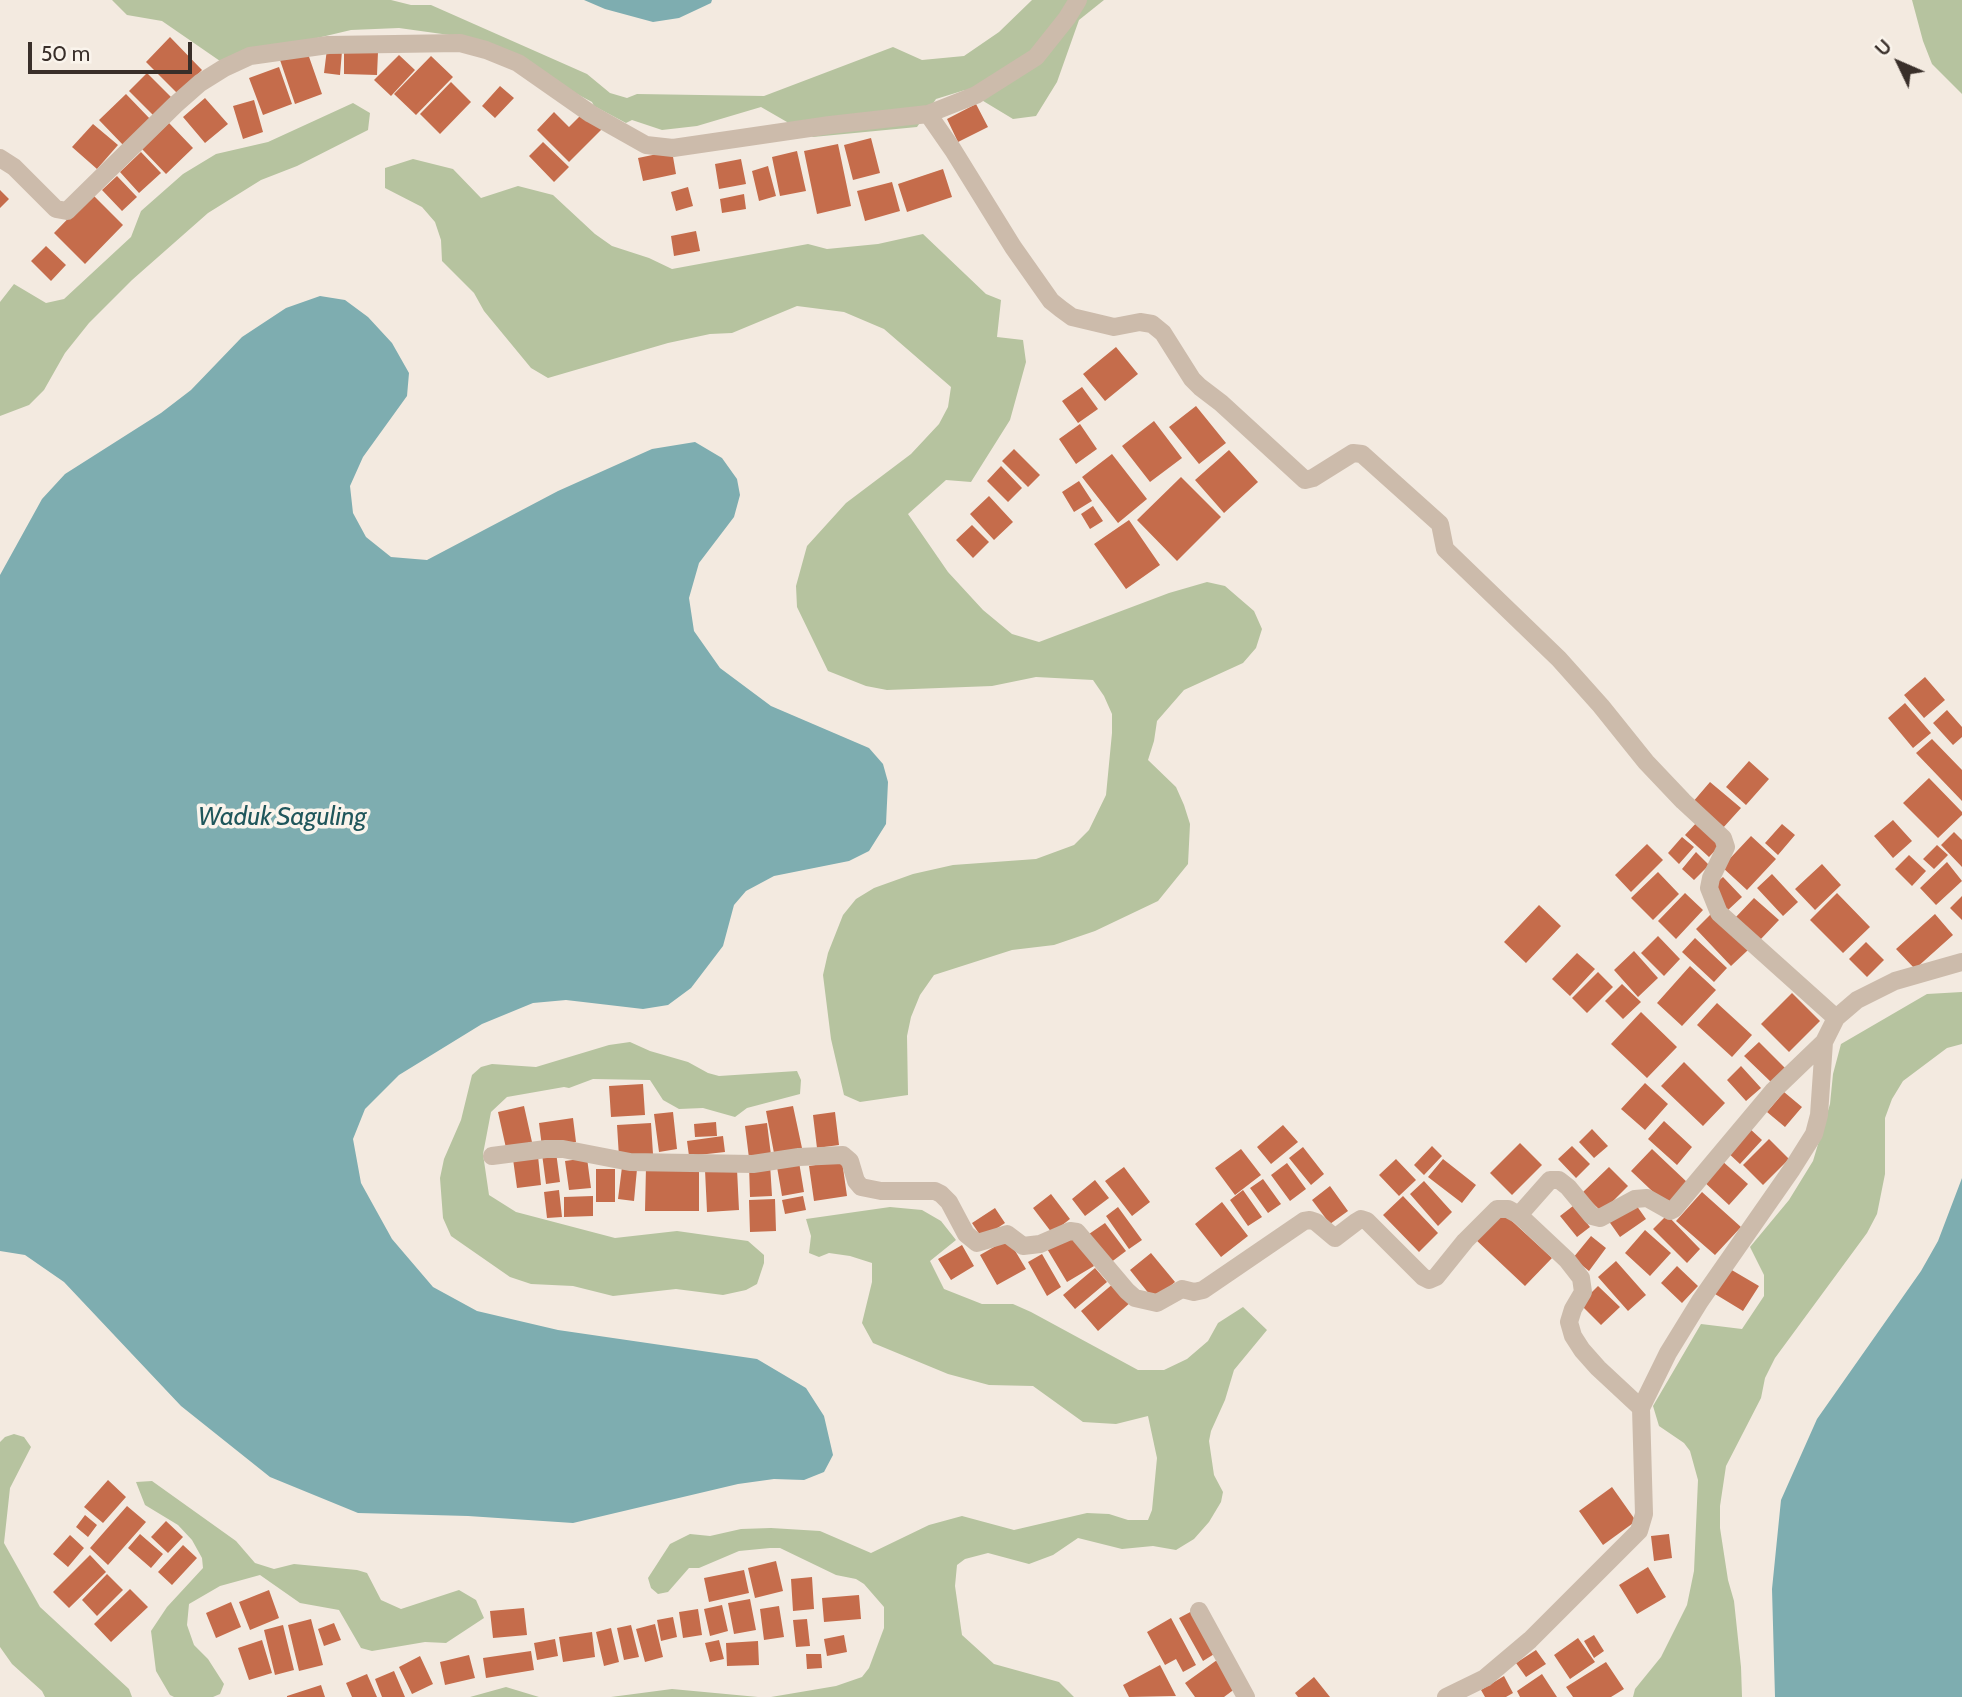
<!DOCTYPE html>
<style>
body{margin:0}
#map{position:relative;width:1962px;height:1697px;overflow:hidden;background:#f3eae0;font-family:Cabin,sans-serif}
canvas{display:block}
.north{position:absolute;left:1864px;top:28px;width:70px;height:70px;-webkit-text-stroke:5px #faf4ec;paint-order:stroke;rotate:314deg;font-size:19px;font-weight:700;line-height:28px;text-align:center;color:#392f2a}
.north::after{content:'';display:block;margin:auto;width:24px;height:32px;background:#392f2a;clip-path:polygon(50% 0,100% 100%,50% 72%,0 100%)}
.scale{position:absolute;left:28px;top:42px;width:164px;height:32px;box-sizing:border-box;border:4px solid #392f2a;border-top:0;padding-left:9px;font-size:21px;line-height:24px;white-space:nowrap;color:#392f2a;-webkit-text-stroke:5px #faf4ec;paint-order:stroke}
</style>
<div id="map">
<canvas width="1962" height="1697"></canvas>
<div class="north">U</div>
<div class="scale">50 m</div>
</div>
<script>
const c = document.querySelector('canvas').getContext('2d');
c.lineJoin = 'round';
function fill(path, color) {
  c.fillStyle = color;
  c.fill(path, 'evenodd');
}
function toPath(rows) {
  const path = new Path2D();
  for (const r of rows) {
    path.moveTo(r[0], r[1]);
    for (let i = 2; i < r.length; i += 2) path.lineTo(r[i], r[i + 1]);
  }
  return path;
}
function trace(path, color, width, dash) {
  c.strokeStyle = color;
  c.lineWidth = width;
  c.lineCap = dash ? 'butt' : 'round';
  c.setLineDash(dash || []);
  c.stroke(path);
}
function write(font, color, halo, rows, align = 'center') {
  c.font = font + ' Cabin,sans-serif';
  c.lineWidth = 7;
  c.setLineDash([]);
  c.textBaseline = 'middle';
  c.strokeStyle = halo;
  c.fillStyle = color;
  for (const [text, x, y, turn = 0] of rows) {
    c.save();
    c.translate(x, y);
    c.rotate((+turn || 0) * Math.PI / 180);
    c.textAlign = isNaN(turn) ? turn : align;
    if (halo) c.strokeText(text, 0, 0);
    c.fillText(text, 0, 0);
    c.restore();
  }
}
fill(toPath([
 [112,0,391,0,411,5,431,5,587,74,610,93,627,98,637,94,764,96,893,47,922,60,964,56,999,32,1032,0,1104,0,1079,20,1057,82,1036,116,1013,119,965,90,936,99,917,127,813,137,761,107,697,126,662,130,632,120,626,123,594,106,592,102,471,38,399,28,351,30,220,61,162,21,127,15],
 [1912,0,1962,0,1962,94,1932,64,1923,41],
 [353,103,370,113,368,130,297,166,261,180,208,213,132,280,89,323,65,353,44,390,29,405,0,416,0,302,14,284,46,303,64,299,131,237,141,211,183,174,216,154,268,142],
 [413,159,453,169,481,198,518,186,553,195,595,234,612,246,649,258,672,269,808,244,827,249,878,244,923,234,986,294,1001,300,997,337,1023,340,1026,362,1010,420,971,482,946,480,908,514,948,572,983,610,1012,634,1039,642,1169,593,1207,582,1225,586,1254,611,1262,629,1256,648,1243,663,1184,690,1157,721,1154,741,1148,760,1176,787,1184,805,1190,824,1188,864,1158,901,1095,931,1054,945,1012,950,934,975,920,995,911,1017,907,1036,908,1095,860,1102,844,1095,831,1039,823,975,828,953,843,915,856,899,874,888,913,874,953,865,1036,859,1074,845,1089,830,1106,795,1112,733,1112,714,1104,696,1093,680,1036,677,992,686,887,690,866,686,828,671,797,607,796,586,807,546,846,503,911,454,939,424,948,407,951,387,884,329,844,312,797,306,732,333,710,334,668,343,548,378,531,368,484,311,474,293,442,261,441,240,435,222,422,207,385,188,385,168],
 [1962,992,1962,1044,1947,1048,1903,1081,1892,1099,1885,1118,1885,1174,1877,1214,1867,1233,1775,1358,1765,1378,1761,1398,1726,1466,1720,1506,1720,1528,1728,1580,1734,1601,1741,1667,1742,1697,1633,1697,1635,1689,1661,1657,1687,1605,1694,1571,1698,1480,1690,1451,1684,1443,1659,1426,1653,1406,1701,1324,1742,1329,1764,1296,1764,1275,1750,1247,1789,1200,1813,1161,1830,1104,1833,1074,1841,1044,1927,994],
 [630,1042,650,1051,688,1062,708,1073,719,1076,797,1071,801,1080,800,1094,747,1108,735,1117,703,1108,679,1109,663,1100,650,1080,593,1079,569,1088,564,1087,507,1097,491,1112,483,1154,489,1195,516,1212,615,1238,677,1231,748,1241,764,1255,764,1263,757,1284,746,1290,723,1295,676,1289,613,1296,573,1286,531,1284,510,1277,451,1236,443,1218,440,1178,444,1159,461,1120,472,1075,481,1067,492,1064,536,1067,609,1045],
 [890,1207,922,1210,941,1221,956,1240,930,1261,944,1289,982,1304,1013,1304,1031,1312,1138,1370,1164,1370,1187,1359,1208,1341,1218,1323,1243,1307,1267,1330,1234,1370,1225,1400,1211,1431,1209,1441,1214,1475,1223,1492,1221,1502,1209,1522,1194,1539,1176,1550,1153,1546,1122,1549,1078,1538,1053,1555,1029,1564,988,1553,965,1559,957,1565,955,1586,962,1635,994,1664,1059,1682,1074,1697,771,1697,836,1686,862,1677,869,1668,884,1628,884,1607,864,1584,856,1579,836,1575,780,1548,770,1548,739,1551,699,1568,689,1568,668,1592,658,1594,651,1588,648,1578,670,1544,690,1534,710,1536,741,1529,771,1528,820,1531,871,1553,929,1525,962,1516,1014,1530,1087,1513,1109,1514,1128,1520,1148,1520,1152,1510,1157,1458,1148,1416,1116,1424,1083,1422,1033,1386,989,1385,948,1374,873,1343,862,1323,872,1282,872,1263,850,1256,829,1253,819,1257,809,1253,811,1236,806,1219],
 [14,1434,24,1437,31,1447,10,1488,4,1543,40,1607,129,1689,132,1697,45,1697,42,1691,12,1664,0,1647,0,1442,5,1437],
 [152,1481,236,1541,255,1563,274,1569,294,1564,357,1570,367,1573,381,1600,401,1609,459,1590,476,1600,484,1618,446,1643,425,1642,372,1651,361,1648,339,1610,300,1603,260,1575,220,1586,189,1604,187,1625,194,1645,208,1659,224,1684,220,1694,213,1697,174,1697,170,1695,156,1671,151,1631,167,1607,203,1568,202,1558,192,1540,178,1525,145,1505,136,1482],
 [506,1687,539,1697,470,1697],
 [672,1689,758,1697,611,1697]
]), '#b6c39f');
fill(toPath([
 [584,0,712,0,711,3,679,18,653,22,605,9],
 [320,296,345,300,368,317,392,343,409,373,407,396,363,457,350,486,353,513,366,537,391,557,427,560,558,491,652,449,695,442,722,458,737,479,740,495,734,517,699,563,689,598,694,631,720,668,771,706,869,748,883,764,888,782,886,824,869,851,849,861,774,876,746,891,734,905,723,946,691,988,668,1005,643,1009,566,1000,533,1003,482,1024,399,1075,365,1109,353,1139,361,1183,392,1239,433,1287,477,1311,558,1330,757,1359,806,1388,824,1416,833,1455,824,1472,804,1480,774,1479,738,1484,573,1523,468,1516,358,1513,270,1477,181,1406,64,1282,25,1255,0,1251,0,575,42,499,65,474,161,413,191,390,242,337,286,308],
 [1962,1178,1962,1697,1775,1697,1772,1589,1781,1500,1817,1419,1921,1271,1938,1241]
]), '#7eadb0');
fill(toPath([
 [170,37,202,70,178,94,146,62],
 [327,49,342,51,340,75,324,73],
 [307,51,322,94,295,104,280,60],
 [344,52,378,52,377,75,344,74],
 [399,55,415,70,391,96,374,80],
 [431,56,453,77,416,115,394,94],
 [279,67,292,104,263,115,249,78],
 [147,73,171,97,153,115,129,91],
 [451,82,471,102,440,134,420,114],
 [500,86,514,98,495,118,482,106],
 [126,94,152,121,125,147,99,120],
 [205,98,228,124,205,143,183,117],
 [254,100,263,132,243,139,233,106],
 [976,104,988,127,958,142,947,119],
 [586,110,604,127,569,162,537,130,554,112,569,127],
 [169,123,193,148,166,174,142,149],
 [93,124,118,145,97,169,72,147],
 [871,138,880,173,853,180,844,145],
 [543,142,569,167,554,182,529,156],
 [838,144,851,206,817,214,804,151],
 [672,151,676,174,643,181,638,158],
 [797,151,806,191,780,196,772,157],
 [141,152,161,173,139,193,120,172],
 [741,159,746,184,719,189,715,164],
 [768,166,776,196,759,201,752,171],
 [943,169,952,197,907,212,898,184],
 [117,176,137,197,122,211,102,190],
 [892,182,900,211,865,221,857,191],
 [688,187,693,206,676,211,671,192],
 [0,190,9,199,0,208],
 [92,194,123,225,85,264,54,233],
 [744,194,746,209,722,213,720,199],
 [696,231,700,251,674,256,671,236],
 [46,246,66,265,51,281,31,261],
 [1116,347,1138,374,1105,401,1083,374],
 [1082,387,1098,409,1078,423,1062,401],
 [1196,406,1226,443,1199,464,1169,427],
 [1154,421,1182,458,1150,482,1122,446],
 [1080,424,1097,449,1076,464,1059,439],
 [1014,449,1040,475,1028,487,1002,461],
 [1229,450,1258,482,1224,513,1195,480],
 [1112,454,1147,499,1118,523,1082,477],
 [1001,466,1022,488,1008,502,987,481],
 [1181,477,1221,517,1177,561,1137,520],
 [1079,481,1092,501,1074,512,1062,492],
 [989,496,1013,522,994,540,970,514],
 [1093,506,1103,521,1090,529,1081,514],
 [1129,520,1160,565,1126,589,1094,544],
 [972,525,989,542,973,558,956,540],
 [1925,677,1945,700,1924,718,1904,695],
 [1905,703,1931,733,1913,748,1888,718],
 [1947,710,1962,727,1962,737,1953,745,1933,723],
 [1932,739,1962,770,1962,801,1916,753],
 [1749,761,1769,779,1746,805,1726,787],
 [1929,778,1962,812,1962,815,1938,838,1903,803],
 [1710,782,1741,808,1722,829,1692,803],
 [1699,820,1723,842,1709,857,1685,835],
 [1893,820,1912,841,1893,858,1874,836],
 [1782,824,1795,835,1778,855,1765,843],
 [1954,832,1962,840,1962,867,1941,845],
 [1751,836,1776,859,1747,890,1722,867],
 [1682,837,1694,847,1679,864,1668,853],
 [1647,844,1663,860,1631,892,1615,875],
 [1937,845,1948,855,1934,869,1923,859],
 [1696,852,1709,865,1694,880,1682,869],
 [1909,855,1926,871,1912,886,1895,869],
 [1947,862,1962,881,1936,905,1920,888],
 [1822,864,1841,885,1815,910,1795,889],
 [1658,872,1679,894,1653,920,1631,898],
 [1772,874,1798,902,1783,916,1757,888],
 [1723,877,1742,897,1728,910,1709,889],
 [1685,893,1703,910,1676,939,1658,921],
 [1837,893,1870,927,1843,953,1810,920],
 [1962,896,1962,920,1950,908],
 [1754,898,1779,920,1760,940,1735,918],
 [1539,905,1561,926,1526,963,1504,942],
 [1712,913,1748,950,1731,966,1696,929],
 [1935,914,1953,935,1915,969,1896,949],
 [1658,936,1680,959,1664,976,1641,953],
 [1695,938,1727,968,1714,982,1682,952],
 [1866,942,1884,960,1867,977,1849,959],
 [1634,951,1658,978,1638,997,1614,970],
 [1577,953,1595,969,1570,996,1552,979],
 [1690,966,1716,990,1682,1026,1657,1003],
 [1598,972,1613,987,1587,1013,1572,998],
 [1622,984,1641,1002,1623,1019,1605,1001],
 [1792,993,1820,1021,1789,1052,1761,1024],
 [1717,1003,1752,1035,1732,1057,1697,1025],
 [1641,1012,1677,1047,1647,1078,1611,1044],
 [1759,1042,1785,1068,1771,1082,1744,1056],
 [1684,1062,1725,1103,1703,1126,1661,1086],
 [1741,1066,1761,1088,1746,1101,1727,1080],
 [1645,1083,1668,1104,1645,1130,1621,1109],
 [643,1084,645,1115,611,1117,609,1086],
 [1784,1092,1802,1107,1785,1127,1767,1112],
 [524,1106,532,1142,506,1148,498,1112],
 [793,1106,802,1148,774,1153,766,1111],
 [673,1112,677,1149,659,1152,654,1114],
 [835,1112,839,1145,817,1148,813,1115],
 [573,1118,576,1142,542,1147,539,1123],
 [1664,1121,1692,1147,1677,1165,1648,1139],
 [716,1122,717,1136,695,1137,694,1124],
 [651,1123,653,1154,619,1157,617,1125],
 [767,1123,771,1155,749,1158,745,1126],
 [1283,1125,1298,1142,1271,1164,1257,1147],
 [1748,1127,1762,1140,1740,1164,1726,1151],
 [1592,1129,1608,1146,1594,1158,1579,1142],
 [723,1136,725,1152,689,1156,687,1141],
 [1769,1139,1789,1159,1763,1185,1743,1165],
 [1520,1143,1542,1165,1512,1195,1490,1173],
 [1432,1146,1442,1156,1424,1175,1414,1165],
 [1572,1146,1590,1164,1576,1178,1558,1159],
 [1303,1147,1324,1174,1311,1185,1289,1158],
 [1241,1149,1261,1175,1235,1195,1215,1168],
 [1652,1149,1689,1184,1668,1206,1631,1171],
 [556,1152,560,1182,546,1184,542,1154],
 [538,1156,541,1185,517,1188,513,1159],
 [587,1158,591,1188,569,1190,565,1161],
 [1396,1159,1416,1180,1399,1196,1379,1175],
 [1443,1159,1476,1185,1462,1203,1428,1177],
 [1721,1160,1748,1184,1729,1205,1702,1180],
 [842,1161,847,1196,814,1201,809,1166],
 [799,1162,804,1192,782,1196,777,1167],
 [1287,1163,1306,1189,1290,1201,1271,1175],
 [770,1164,772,1196,750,1197,749,1165],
 [622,1167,637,1169,634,1201,618,1199],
 [646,1167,699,1167,699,1211,645,1211],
 [1124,1167,1150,1202,1132,1216,1105,1181],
 [1609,1167,1628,1186,1602,1212,1582,1193],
 [596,1169,615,1169,615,1202,596,1202],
 [737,1169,739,1210,707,1212,705,1170],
 [1263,1179,1281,1204,1268,1213,1250,1188],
 [1095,1180,1109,1198,1085,1216,1072,1199],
 [1424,1181,1452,1212,1438,1226,1410,1194],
 [1330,1186,1348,1211,1330,1224,1312,1200],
 [559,1190,562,1217,547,1218,544,1192],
 [1243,1190,1262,1217,1248,1226,1230,1200],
 [1702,1192,1741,1227,1715,1255,1676,1221],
 [1051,1194,1070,1219,1052,1233,1033,1208],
 [593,1196,593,1216,564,1217,564,1197],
 [803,1196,806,1210,785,1214,782,1200],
 [1403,1196,1438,1233,1419,1252,1383,1215],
 [775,1199,776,1231,750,1232,749,1200],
 [1222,1202,1248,1236,1221,1257,1195,1224],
 [1634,1202,1646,1219,1620,1237,1608,1220],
 [1573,1206,1590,1227,1577,1237,1560,1216],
 [1118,1207,1142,1240,1129,1249,1106,1216],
 [995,1208,1005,1223,982,1238,972,1223],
 [1501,1211,1552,1258,1525,1286,1475,1239],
 [1667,1215,1700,1249,1687,1263,1653,1229],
 [1105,1223,1126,1251,1110,1263,1089,1234],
 [1645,1230,1671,1253,1650,1276,1625,1253],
 [1073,1231,1094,1266,1067,1282,1046,1247],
 [1591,1236,1606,1248,1589,1271,1573,1258],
 [1008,1239,1026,1269,997,1285,980,1255],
 [962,1245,974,1266,951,1280,938,1259],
 [1151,1253,1175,1282,1154,1300,1130,1270],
 [1042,1254,1061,1287,1047,1296,1028,1262],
 [1616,1261,1646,1295,1628,1311,1598,1277],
 [1677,1266,1698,1286,1682,1303,1661,1283],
 [1095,1268,1107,1282,1075,1309,1063,1295],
 [1730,1269,1759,1286,1743,1311,1715,1294],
 [1114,1283,1131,1302,1098,1331,1081,1311],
 [1598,1286,1620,1307,1601,1325,1580,1304],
 [108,1480,126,1497,103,1523,84,1507],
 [1612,1487,1636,1521,1603,1545,1579,1511],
 [127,1506,146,1522,108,1565,90,1548],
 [85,1515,97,1525,88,1537,76,1527],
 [166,1521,183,1537,168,1553,151,1537],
 [140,1534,163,1554,151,1568,128,1548],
 [1669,1534,1672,1558,1654,1561,1651,1536],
 [70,1535,84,1548,68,1567,53,1554],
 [183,1545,197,1558,172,1585,158,1572],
 [90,1555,106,1572,69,1608,53,1592],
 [776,1561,783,1591,755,1598,748,1568],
 [1648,1567,1666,1597,1637,1614,1619,1585],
 [744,1570,749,1593,709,1602,704,1578],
 [107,1574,123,1590,97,1616,82,1600],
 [812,1577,814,1609,793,1611,791,1579],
 [130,1589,148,1607,111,1642,94,1624],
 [269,1590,279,1618,250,1630,239,1602],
 [859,1595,861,1619,824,1622,822,1598],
 [750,1599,756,1630,734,1634,728,1603],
 [231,1602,241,1627,216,1638,206,1613],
 [722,1605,728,1631,710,1636,704,1609],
 [779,1606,784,1637,764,1640,760,1609],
 [524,1608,527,1635,493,1638,490,1611],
 [698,1609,702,1635,683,1638,679,1612],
 [1196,1609,1219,1651,1203,1661,1179,1618],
 [673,1617,677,1637,661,1641,657,1620],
 [1171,1618,1196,1665,1183,1672,1176,1659,1165,1665,1147,1632],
 [311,1619,323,1665,299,1671,288,1625],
 [807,1619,810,1646,796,1647,793,1620],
 [334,1623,341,1640,324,1646,318,1629],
 [655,1624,663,1657,645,1662,636,1629],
 [283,1625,294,1670,275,1675,264,1630],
 [631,1625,639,1657,624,1660,617,1628],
 [611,1628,619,1662,604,1666,596,1632],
 [592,1632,595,1657,563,1662,559,1637],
 [844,1635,847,1652,827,1656,824,1639],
 [1594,1635,1604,1651,1594,1658,1584,1641],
 [1578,1638,1595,1662,1570,1679,1554,1655],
 [555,1639,558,1656,537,1660,534,1643],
 [262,1640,272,1673,249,1680,238,1648],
 [719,1640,724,1659,710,1662,705,1643],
 [758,1641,759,1665,727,1666,726,1643],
 [1536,1650,1546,1664,1526,1677,1516,1663],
 [531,1651,534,1670,486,1678,483,1658],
 [806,1654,821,1654,822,1668,807,1669],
 [469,1655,475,1678,445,1685,440,1662],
 [420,1656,433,1684,412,1694,399,1667],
 [1217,1660,1236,1688,1224,1697,1195,1697,1185,1683],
 [1606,1662,1624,1689,1611,1697,1573,1697,1566,1687],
 [1160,1665,1176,1696,1129,1697,1123,1685],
 [394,1671,405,1697,382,1697,375,1679],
 [367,1674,377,1697,352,1697,346,1683],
 [1542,1674,1557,1697,1520,1697,1517,1691],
 [1504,1676,1513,1693,1506,1697,1485,1697,1481,1690],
 [1314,1677,1330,1697,1298,1697,1295,1693],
 [321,1685,325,1697,287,1697,287,1696]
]), '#c56c4b');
trace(toPath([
 [928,114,976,95,1036,57,1067,18,1078,0],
 [0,158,14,167,56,209,67,211,175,105,200,83,224,68,250,56,328,45,460,43,486,50,518,63,591,114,646,145,673,148,830,125,928,114,953,150,1013,247,1051,301,1061,309,1072,317,1114,327,1140,322,1152,324,1163,333,1192,379,1200,387,1221,403,1305,480,1313,478,1353,453,1362,454,1440,524,1445,549,1559,659,1601,706,1646,762,1683,801,1723,838,1726,847,1711,878,1709,888,1719,913,1836,1018],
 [492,1156,546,1149,563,1149,630,1162,753,1164,799,1157,843,1155,850,1161,856,1181,861,1187,881,1191,935,1191,941,1194,949,1202,966,1234,977,1243,1007,1234,1023,1246,1040,1244,1070,1231,1077,1232,1127,1291,1135,1298,1157,1303,1182,1289,1194,1292,1203,1290,1304,1221,1310,1220,1316,1222,1335,1238,1356,1222,1361,1219,1367,1221,1423,1277,1429,1280,1436,1277,1465,1241,1497,1209,1508,1209,1519,1215],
 [1641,1408,1598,1368,1582,1350,1573,1336,1569,1322,1573,1309,1583,1292,1581,1278,1567,1260,1519,1215,1550,1180,1559,1180,1568,1187,1592,1216,1600,1218,1635,1199,1647,1198,1670,1211,1674,1209,1773,1091,1824,1042],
 [1199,1611,1246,1697],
 [1446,1697,1485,1678,1530,1640,1639,1531,1644,1514,1641,1408,1668,1353,1700,1301,1792,1169,1814,1134,1819,1115,1824,1042,1836,1018,1857,1000,1895,981,1962,962]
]), '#ccbbab', 18);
write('italic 26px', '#1f565b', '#faf4ec', [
 ["Waduk Saguling",282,817]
]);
</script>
